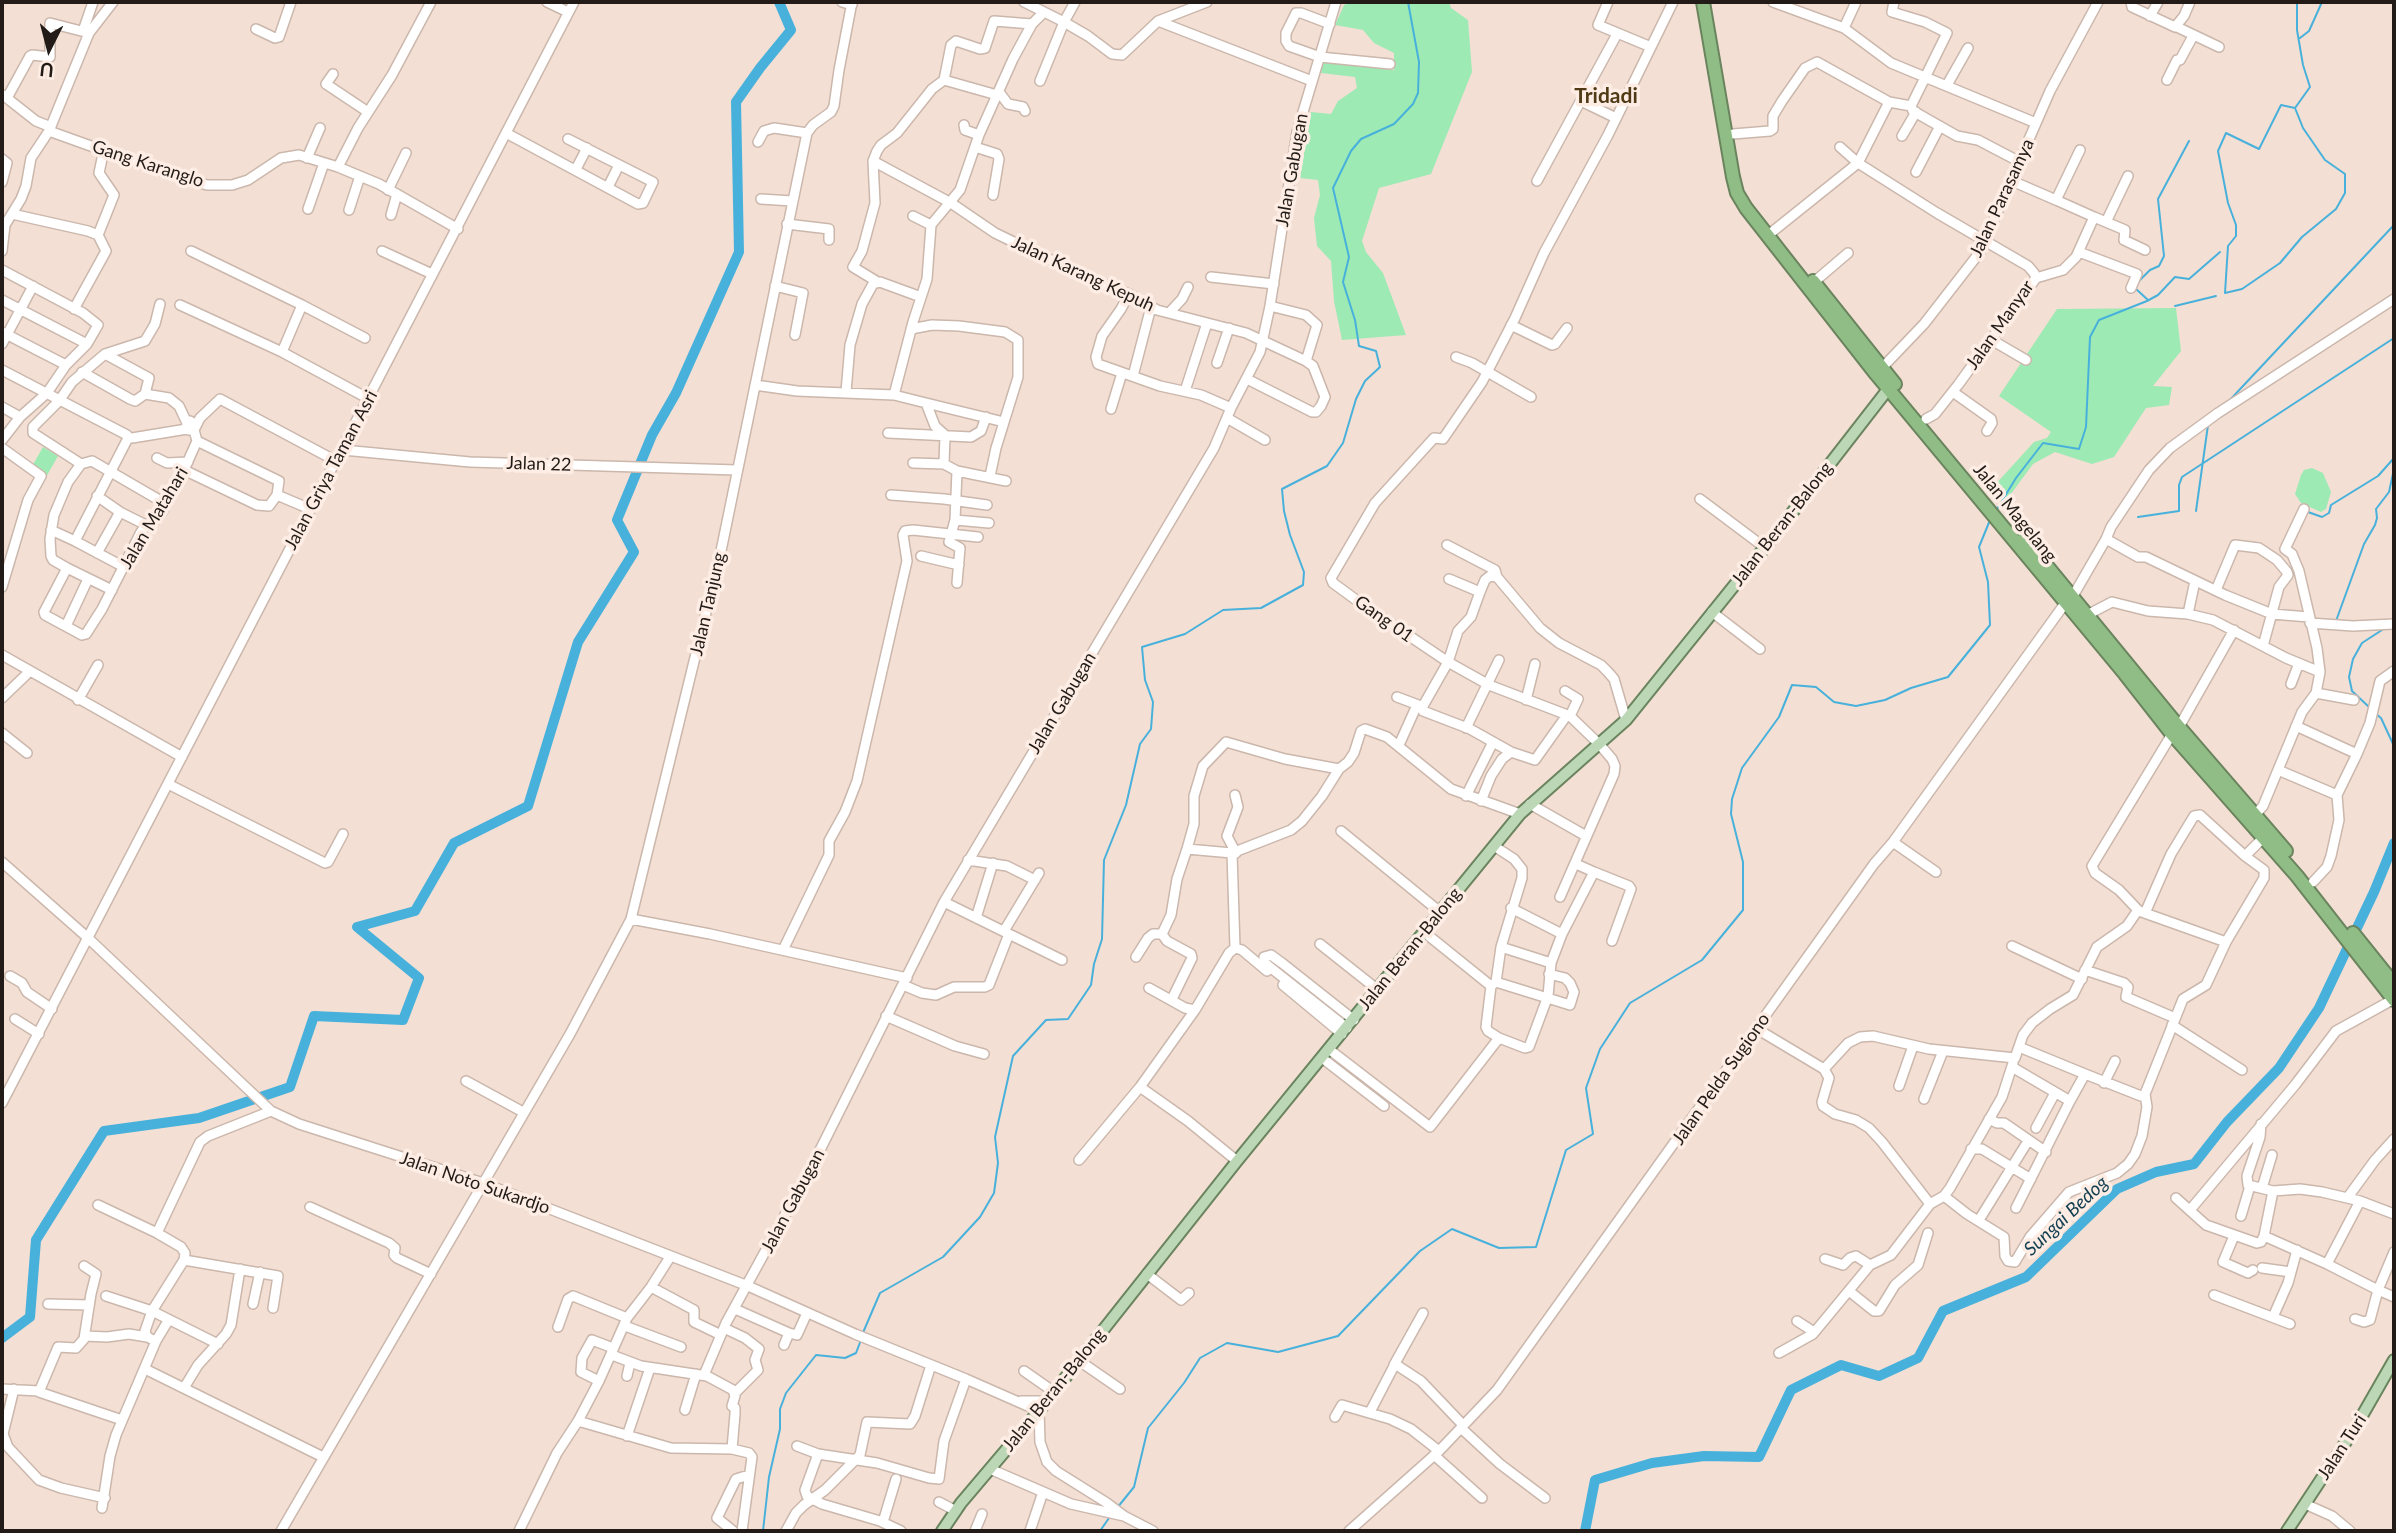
<!DOCTYPE html>
<style>
body{margin:0}
#map{position:relative;width:2396px;height:1533px;overflow:hidden;background:#f3dfd4;font-family:Lato,sans-serif}
canvas{display:block}
.frame{position:absolute;inset:0;border:4px solid #221b17;pointer-events:none}
.north{position:absolute;left:14px;top:14px;width:70px;height:70px;-webkit-text-stroke:5px #fdede4;paint-order:stroke;rotate:186deg;font-size:19px;font-weight:700;line-height:28px;text-align:center;color:#221b17}
.north::after{content:'';display:block;margin:auto;width:24px;height:32px;background:#221b17;clip-path:polygon(50% 0,100% 100%,50% 72%,0 100%)}
</style>
<div id="map">
<canvas width="2396" height="1533"></canvas>
<div class="frame"></div>
<div class="north">U</div>
</div>
<script>
const c = document.querySelector('canvas').getContext('2d');
c.lineJoin = 'round';
function fill(path, color) {
  c.fillStyle = color;
  c.fill(path, 'evenodd');
}
function toPath(rows) {
  const path = new Path2D();
  for (const r of rows) {
    path.moveTo(r[0], r[1]);
    for (let i = 2; i < r.length; i += 2) path.lineTo(r[i], r[i + 1]);
  }
  return path;
}
function trace(path, color, width, dash) {
  c.strokeStyle = color;
  c.lineWidth = width;
  c.lineCap = dash ? 'butt' : 'round';
  c.setLineDash(dash || []);
  c.stroke(path);
}
function write(font, color, halo, rows, align = 'center') {
  c.font = font + ' Lato,sans-serif';
  c.lineWidth = 7;
  c.setLineDash([]);
  c.textBaseline = 'middle';
  c.strokeStyle = halo;
  c.fillStyle = color;
  for (const [text, x, y, turn = 0] of rows) {
    c.save();
    c.translate(x, y);
    c.rotate((+turn || 0) * Math.PI / 180);
    c.textAlign = isNaN(turn) ? turn : align;
    if (halo) c.strokeText(text, 0, 0);
    c.fillText(text, 0, 0);
    c.restore();
  }
}
fill(toPath([
 [1353,2,1449,2,1451,8,1468,20,1472,72,1431,174,1379,188,1362,241,1366,252,1383,273,1406,335,1342,340,1334,301,1331,261,1317,246,1314,218,1320,195,1318,180,1300,178,1311,112,1331,114,1338,101,1357,88,1355,77,1321,73,1323,61,1394,70,1394,53,1374,43,1363,30,1335,25,1344,5],
 [2176,308,2181,351,2153,386,2172,387,2169,405,2146,408,2114,457,2092,464,2055,452,2033,464,2008,498,2000,494,1993,487,2034,442,2047,438,2051,432,1999,396,2057,309],
 [43,447,58,456,46,477,31,468],
 [2312,468,2323,473,2331,492,2326,509,2321,512,2301,503,2295,494,2301,475,2304,470]
]), '#9deab4');
trace(toPath([
 [2300,38,2309,31,2322,2],
 [2295,108,2281,105,2259,149,2226,133,2218,151,2228,203,2236,225,2236,236,2228,246,2225,293,2242,289,2280,263,2302,237,2336,209,2345,193,2345,174,2325,160,2303,128,2295,108,2310,87,2303,65,2297,30,2297,2],
 [2139,281,2150,270,2159,266,2164,256,2158,199,2189,141],
 [2136,289,2148,300],
 [2175,306,2216,296],
 [2228,402,2394,225],
 [1997,509,2016,478,2043,443,2079,449,2086,427,2090,337,2099,320,2147,301,2158,295,2175,277,2189,279,2220,252],
 [2196,511,2208,425],
 [2308,512,2322,517,2329,513,2331,505,2378,476,2394,458],
 [2138,517,2179,511,2179,485,2182,477,2394,338],
 [2336,621,2364,544,2375,525,2377,518,2376,509,2389,492,2394,469],
 [2369,707,2352,691,2349,677,2353,659,2362,643,2382,630,2380,628],
 [2376,714,2381,718,2394,746],
 [862,1335,880,1293,943,1257,980,1217,994,1193,998,1163,995,1137,1013,1056,1046,1020,1068,1019,1091,985,1094,964,1102,939,1104,860,1126,805,1140,744,1151,729,1153,702,1145,680,1142,647,1185,634,1223,610,1261,608,1303,585,1304,572,1290,535,1284,511,1282,489,1327,466,1343,443,1356,399,1365,381,1380,367,1376,351,1359,346,1355,320,1343,282,1349,257,1333,188,1351,151,1361,139,1394,124,1413,104,1418,93,1419,62,1408,2],
 [1117,1508,1134,1487,1148,1428,1184,1383,1200,1358,1227,1343,1278,1352,1338,1336,1420,1251,1452,1229,1499,1248,1536,1247,1566,1150,1593,1134,1586,1088,1600,1049,1630,1003,1702,960,1743,910,1743,862,1731,814,1732,799,1742,768,1779,717,1792,685,1816,687,1834,702,1856,706,1885,700,1911,688,1948,677,1990,625,1988,582,1979,547,1990,520],
 [763,1531,769,1477,780,1429,780,1409,786,1393,816,1355,845,1358,856,1353,861,1340],
 [1100,1531,1109,1518]
]), '#48b1db', 2);
trace(toPath([
 [2,1338,30,1317,36,1240,104,1131,199,1118,290,1087,314,1016,403,1020,419,978,357,927,415,911,454,843,528,806,578,642,634,552,617,520,652,435,676,393,739,252,736,102,760,68,791,30,779,2],
 [1585,1531,1595,1480,1652,1463,1704,1456,1759,1457,1791,1390,1841,1365,1879,1376,1918,1358,1943,1311,2026,1277,2117,1189,2156,1172,2194,1164,2227,1122,2279,1068,2319,1008,2374,892,2394,843]
]), '#48b1db', 10);
const minor = toPath([
 [547,2,568,12],
 [842,2,852,5],
 [1024,2,1064,22,1075,2],
 [1608,2,1598,25,1651,47],
 [1773,2,1844,28,1891,63,2036,123],
 [1894,2,1892,12,1925,22,1947,33,1911,106],
 [2131,2,2132,7,2175,27,2184,16,2190,2],
 [2150,16,2158,2],
 [1158,21,1312,81],
 [1330,24,1301,13,1296,13,1286,33,1286,41,1289,46,1320,57,1390,64],
 [2177,27,2219,47],
 [1844,28,1856,2],
 [256,29,275,38,279,37,291,2],
 [83,31,93,2],
 [333,74,326,84,368,112],
 [944,80,997,95],
 [2167,80,2177,60,2180,60,2193,36],
 [1040,81,1064,22,1088,36,1112,54,1122,55,1158,21,1207,2],
 [1947,85,1968,48],
 [999,92,1008,104,1023,107,1025,111],
 [3,95,36,121,51,127],
 [7,98,30,56,32,55,50,57,50,23,89,33],
 [1581,101,1616,118],
 [964,125,965,130,979,135],
 [49,131,152,168,207,185,232,185,248,180,281,158,299,155,338,167,379,184,458,229],
 [506,133,623,196,638,204,643,203,653,182,568,139],
 [1733,134,1770,131,1773,129,1773,116,1782,101,1805,68,1817,62,1889,102,1911,106,1913,111,1957,136,1978,140,2020,162],
 [1902,136,1916,112],
 [758,142,764,131,774,128,807,133],
 [975,147,997,154,999,159,993,195],
 [1840,147,1858,163,1889,102],
 [307,158,320,128],
 [2,159,7,163,2,182],
 [873,161,951,203,995,233,1084,276,1129,294,1157,310,1246,333,1306,361,1313,366,1325,397,1321,406,1316,412,1312,412,1247,379],
 [338,167,358,128,392,75,431,2],
 [576,169,587,148],
 [1916,172,1940,126],
 [1537,181,1617,34],
 [2012,181,2056,200,2080,150],
 [608,187,619,165],
 [388,190,406,153],
 [761,199,792,201],
 [308,209,324,163],
 [349,210,360,176],
 [12,214,88,231,98,235,106,251,74,309],
 [391,215,397,194],
 [913,216,931,225],
 [2094,217,2125,230,2124,240,2145,250],
 [2106,222,2128,176],
 [787,224,829,229,829,240],
 [2,226,5,225,21,199,26,186,31,158,49,131,89,33,113,2],
 [1772,232,1858,163,1937,213,2028,266,2034,273,2036,278,1958,385,1935,414,1926,419],
 [98,235,114,195,99,173,104,149],
 [2,251,5,225],
 [191,251,302,305],
 [382,251,432,274],
 [2079,252,2137,274,2131,288],
 [2,270,83,313,98,325,87,344,66,365,47,393,20,417,2,440],
 [1211,277,1274,284],
 [2036,278,2063,270,2076,257,2094,217,2056,200],
 [876,281,853,267,862,251,875,203,873,161,877,151,881,145,897,133,932,89,944,80,951,45,956,41,980,49,985,48,994,21,1032,24],
 [1814,282,1848,253],
 [775,286,803,293,795,335],
 [1129,294,1121,309,1102,336,1096,357,1098,364,1160,386,1201,395,1231,408],
 [2,300,87,344],
 [180,305,282,352,369,399],
 [1270,306,1306,315,1317,325,1306,361],
 [1169,313,1182,299,1188,287],
 [1511,325,1552,345,1555,344,1567,328],
 [911,329,932,325,959,326,1005,332,1018,340,1018,377,996,448,990,476],
 [2,332,66,365],
 [1990,339,2026,360],
 [2,344,33,286],
 [282,352,302,305,365,338],
 [105,354,149,378,145,394],
 [1456,357,1472,363,1531,397],
 [1217,363,1229,328],
 [2,370,127,435],
 [1880,370,1924,324,1980,252,2050,91,2098,2],
 [82,372,130,399,135,401,145,394,169,398,179,406,187,423],
 [1133,376,1151,307],
 [755,385,797,391,894,395],
 [1185,391,1207,323],
 [846,392,850,345,862,304,873,284,880,282,921,297],
 [1953,392,1991,419,1992,423,1987,431],
 [926,403,1004,422],
 [2,407,20,417],
 [1111,409,1122,373],
 [1227,418,1265,440],
 [196,425,190,421,186,427,188,430,194,430,200,418,220,399,336,461],
 [888,433,971,437,981,431,986,417],
 [132,438,187,429],
 [2,448,41,476,28,500,2,587],
 [343,450,470,462,737,470],
 [157,458,167,463,188,462],
 [913,463,944,464],
 [81,464,33,433,33,427,59,401,72,382,105,354,145,341,155,324,160,304],
 [184,470,257,505,269,506,277,495,279,481,197,441],
 [957,471,1006,481],
 [277,495,310,509],
 [891,495,944,499,987,505],
 [1700,499,1764,547],
 [166,504,92,461,81,464,68,482,54,515,50,539,51,556,53,560,67,568,44,612,45,615,82,635,86,634,102,609,141,532,146,525,157,519,162,512,184,470,197,441,194,430],
 [120,512,146,525],
 [955,520,989,523],
 [51,530,75,541],
 [2106,539,2138,557,2146,557,2225,595,2272,614,2309,617],
 [1447,545,1495,570,1497,577,1540,628,1559,643,1601,665,1608,672,1614,679,1626,720],
 [97,553,120,512,97,496],
 [921,556,959,565],
 [122,566,75,541,127,440],
 [67,568,112,590],
 [1449,579,1480,592,1471,617,1458,631,1448,662,1423,706,1423,711,1470,729,1511,752],
 [957,583,960,548,949,542,955,520,957,471,944,464,945,435,935,426,926,403,894,395,913,322,927,279,931,225,960,190,979,135,1013,59,1032,24,1044,12],
 [2216,590,2235,545,2259,548,2277,560,2287,572,2288,575,2279,587,2263,646],
 [1480,592,1485,580,1490,576,1497,577],
 [2073,596,2106,539,2111,527,2149,470,2170,448,2218,413,2394,299],
 [1712,612,1760,649],
 [2188,614,2195,581],
 [2087,615,2112,602,2148,611,2188,614,2213,620,2286,658,2320,672],
 [2310,623,2353,626,2394,624],
 [66,626,88,579],
 [2,655,182,757],
 [2291,684,2299,663],
 [1565,691,1578,699,1570,716],
 [2316,693,2354,700],
 [1397,697,1421,706],
 [2,698,29,672],
 [78,700,98,665],
 [1526,700,1535,664],
 [2296,726,2357,754,2337,795,2339,820,2331,856,2327,867,2313,882],
 [2179,727,2234,630],
 [1466,728,1499,660],
 [2,733,27,753],
 [1399,745,1417,705],
 [2357,754,2370,723,2380,681,2394,671],
 [2278,770,2337,795],
 [168,784,325,863,328,862,343,834],
 [1235,795,1238,807,1227,836,1236,853],
 [1466,796,1493,742],
 [1481,801,1491,776,1502,759,1511,752,1535,760,1567,715],
 [1530,804,1586,836],
 [2254,816,2263,806,2302,712,2316,693,2320,672,2317,648,2299,571,2292,554,2285,549,2304,509],
 [1341,831,1440,912],
 [1893,842,1936,872],
 [1494,846,1514,859,1522,869,1522,878,1501,947,1551,963],
 [1187,849,1194,824,1194,796,1203,766,1226,742,1285,759,1339,769],
 [968,860,1007,866,1035,880],
 [2,862,88,938,271,1111,299,1124,483,1183,748,1286,855,1334,966,1379,1039,1411,1040,1442,1047,1462,1056,1471,1107,1503,1124,1516],
 [1594,872,1629,886,1631,889,1612,941],
 [1560,897,1614,774,1615,766,1612,759,1600,745,1570,716,1489,685,1448,662,1359,602,1333,583,1331,578,1375,503,1434,438,1443,439,1482,382,1515,318,1544,253,1608,135,1673,2],
 [1511,908,1562,934],
 [2139,911,2226,942],
 [2145,913,2171,854,2194,816,2200,815,2245,856],
 [976,918,993,863],
 [631,919,710,934,907,978],
 [1004,931,1039,873],
 [1424,932,1491,986],
 [1009,934,1062,960],
 [1320,944,1378,990],
 [2012,946,2082,979],
 [1235,948,1242,950,1267,971],
 [783,950,829,855,829,841,845,812,857,781,907,561,903,535,905,531,913,530,978,537],
 [1136,957,1148,938,1153,934,1162,934],
 [2085,970,2124,983,2128,987,2126,997,2175,1018],
 [10,976,22,983,27,992,52,1009],
 [1496,982,1501,947],
 [903,985,922,993,936,995,954,987,985,987,989,985,1009,934,944,902],
 [1283,985,1342,1034],
 [1491,986,1496,982,1570,1005,1574,992,1570,983,1565,978,1549,974],
 [1491,986,1486,1027,1488,1031,1499,1038],
 [1149,988,1185,1008,1195,1010,1229,953,1235,948,1232,853],
 [1172,999,1192,958,1191,954,1167,941,1162,934,1171,915,1177,879,1187,849,1232,853,1291,830,1302,821,1322,796,1339,769,1348,762,1354,753,1361,731,1365,729,1387,737,1451,789,1520,814],
 [886,1016,955,1046,984,1054],
 [15,1019,39,1034],
 [2172,1025,2242,1070],
 [1347,1028,1266,964,1264,957,1271,955,1282,963,1354,1020],
 [1757,1029,1824,1069,1848,1043,1860,1037,1873,1036,1929,1049,2015,1058,2023,1035,2032,1023,2050,1009,2073,995,2097,947,2127,926,2138,910,2119,890,2095,873,2092,866,2172,734],
 [2019,1047,2085,1074],
 [1330,1050,1430,1127,1499,1038,1525,1048,1529,1047,1548,996,1551,963,1562,934,1594,872,1576,864],
 [1322,1058,1384,1106],
 [2012,1067,2070,1101,2085,1074,2141,1096,2145,1094,2183,999,2206,985,2226,942,2264,878,2264,870,2245,856,2262,839],
 [1824,1069,1829,1078,1822,1102,1823,1106,1835,1114,1856,1120,1869,1128,1882,1142,1930,1204],
 [466,1081,523,1112],
 [2104,1083,2115,1061],
 [1899,1086,1913,1046],
 [1140,1087,1195,1010],
 [1924,1099,1943,1051],
 [2,1103,574,2],
 [1989,1119,1997,1123,2004,1123,2046,1152],
 [2261,1124,2260,1137,2247,1176,2248,1185,2273,1191,2300,1189,2322,1192,2360,1201],
 [2036,1128,2055,1093],
 [1971,1149,1982,1149,2031,1179],
 [1079,1160,1140,1087,1188,1121,1237,1161],
 [2262,1188,2272,1155],
 [1944,1196,1967,1214,2004,1237,2005,1256,2008,1261,2015,1262,2030,1237,2069,1192,2117,1173,2128,1164,2135,1154,2142,1136,2147,1107,2145,1094],
 [2348,1197,2375,1160,2394,1139],
 [2176,1198,2206,1225,2257,1243,2261,1242,2264,1236,2273,1191],
 [98,1205,157,1233,181,1247,185,1253,184,1260,152,1311,106,1296],
 [310,1207,389,1243,395,1248,394,1255,397,1258,431,1274],
 [2016,1208,2070,1101],
 [2190,1210,2295,1085,2336,1031,2394,999],
 [2241,1216,2250,1186],
 [1979,1220,2028,1141],
 [157,1233,200,1142,208,1136,271,1111],
 [2234,1236,2223,1262,2248,1273,2253,1270],
 [2264,1236,2327,1264],
 [2394,1252,2378,1290,2394,1297],
 [1825,1259,1843,1265,1850,1258,1856,1256,1870,1265],
 [184,1260,278,1276,273,1308],
 [84,1266,96,1274,91,1294,84,1339,76,1348,58,1347,39,1392,122,1420],
 [2262,1268,2291,1272],
 [1147,1274,1181,1300,1189,1293],
 [651,1287,694,1310,694,1322,721,1335],
 [1849,1291,1874,1311,1879,1311,1895,1285,1918,1265,1928,1233],
 [2214,1295,2290,1324],
 [48,1304,89,1305],
 [253,1304,260,1272],
 [735,1309,789,1333,784,1345],
 [2273,1317,2288,1283,2297,1250],
 [2355,1319,2364,1322,2370,1320,2378,1290,2327,1264,2360,1201,2394,1214],
 [1797,1321,1814,1332],
 [625,1326,681,1347],
 [558,1327,568,1299,573,1296,627,1318],
 [724,1328,745,1338,759,1349,755,1360,758,1370,735,1393],
 [789,1333,797,1335,807,1313],
 [85,1336,107,1337,129,1334,147,1337],
 [156,1341,168,1321],
 [1779,1353,1813,1334,1870,1265,1891,1255,1930,1204,1944,1196,1950,1188,2002,1097,2013,1063],
 [612,1355,641,1366,707,1376,733,1390,735,1396,732,1406,735,1408,735,1414,732,1449],
 [1078,1360,1120,1389],
 [1394,1365,1423,1313],
 [145,1369,323,1457],
 [1024,1371,1054,1392],
 [704,1375,726,1323,813,1164,944,902,1214,448,1231,408,1260,352,1270,306,1297,132,1336,2],
 [627,1376,630,1363],
 [599,1381,581,1372,582,1358,592,1340,613,1348],
 [184,1388,198,1365,226,1334,231,1325,240,1269],
 [2,1389,39,1391],
 [14,1389,3,1434,8,1447,39,1480,61,1488,105,1498],
 [1021,1401,1042,1401,1050,1398],
 [685,1410,696,1374],
 [1370,1412,1395,1364,1421,1381,1463,1425],
 [1335,1417,1342,1405,1390,1419,1411,1429,1439,1451],
 [578,1421,671,1448,732,1449,749,1453,752,1457,742,1531],
 [1461,1428,1500,1464,1545,1498],
 [627,1436,650,1368],
 [797,1446,818,1454,877,1463,929,1478,939,1479,944,1441,966,1379],
 [818,1454,805,1490,807,1496,822,1504,880,1521,901,1531],
 [1434,1455,1482,1498],
 [990,1469,1071,1504,1124,1516,1153,1531],
 [939,1502,956,1511],
 [2305,1504,2332,1516,2350,1531],
 [102,1508,110,1456,116,1435,156,1341,147,1337,145,1331,152,1311,218,1344],
 [883,1522,896,1479],
 [281,1531,570,1034,631,919,721,551,807,133,813,125,831,112,834,106,839,70,852,2],
 [519,1531,557,1453,578,1421,599,1381,627,1318,651,1287,670,1257],
 [733,1531,717,1518,736,1479,749,1475],
 [786,1531,796,1513,804,1505,825,1490,860,1455,867,1422,910,1424,915,1416,931,1365],
 [975,1531,982,1514],
 [1030,1531,1043,1492],
 [1349,1531,1439,1451,1497,1390,1874,864,1893,842,2066,602]
]);
const major = toPath([
 [942,1531,961,1503,1039,1411,1237,1161,1520,814,1626,720,1774,536,1892,384],
 [2287,1531,2355,1428,2394,1360]
]);
const highway = toPath([
 [1703,2,1733,177,1737,193,1746,208,1876,374,2125,674,2172,734,2297,876,2394,1000],
 [1813,281,1895,384],
 [2024,538,2179,727,2286,851],
 [2353,933,2394,984]
]);
trace(minor, '#cbb7ac', 12);
trace(major, '#6a845e', 14);
trace(highway, '#6a845e', 16);
trace(minor, '#fff', 9);
trace(major, '#bcd7b6', 10);
trace(highway, '#90bc85', 12);
write('18px', '#221b17', '#fdede4', [
 ["Gang Karanglo",148,164,18],
 ["Jalan Gabugan",1292,170,-80],
 ["Jalan Parasamya",2002,198,-65],
 ["Jalan Karang Kepuh",1083,274,25],
 ["Jalan Manyar",2000,325,-55],
 ["Jalan 22",539,464,2],
 ["Jalan Griya Taman Asri",331,470,-62],
 ["Jalan Magelang",2015,513,51],
 ["Jalan Matahari",154,518,-59],
 ["Jalan Beran-Balong",1782,524,-52],
 ["Jalan Tanjung",708,604,-77],
 ["Gang 01",1384,619,35],
 ["Jalan Gabugan",1062,703,-59],
 ["Jalan Beran-Balong",1410,949,-51],
 ["Jalan Pelda Sugiono",1721,1079,-55],
 ["Jalan Noto Sukardjo",475,1183,19],
 ["Jalan Gabugan",793,1201,-62],
 ["Jalan Beran-Balong",1054,1390,-51],
 ["Jalan Turi",2342,1447,-57]
]);
write('italic 19px', '#113f51', '#fdede4', [
 ["Sungai Bedog",2066,1216,-43]
]);
write('bold 21px', '#4f3a15', '#fdede4', [
 ["Tridadi",1606,96]
]);
</script>
